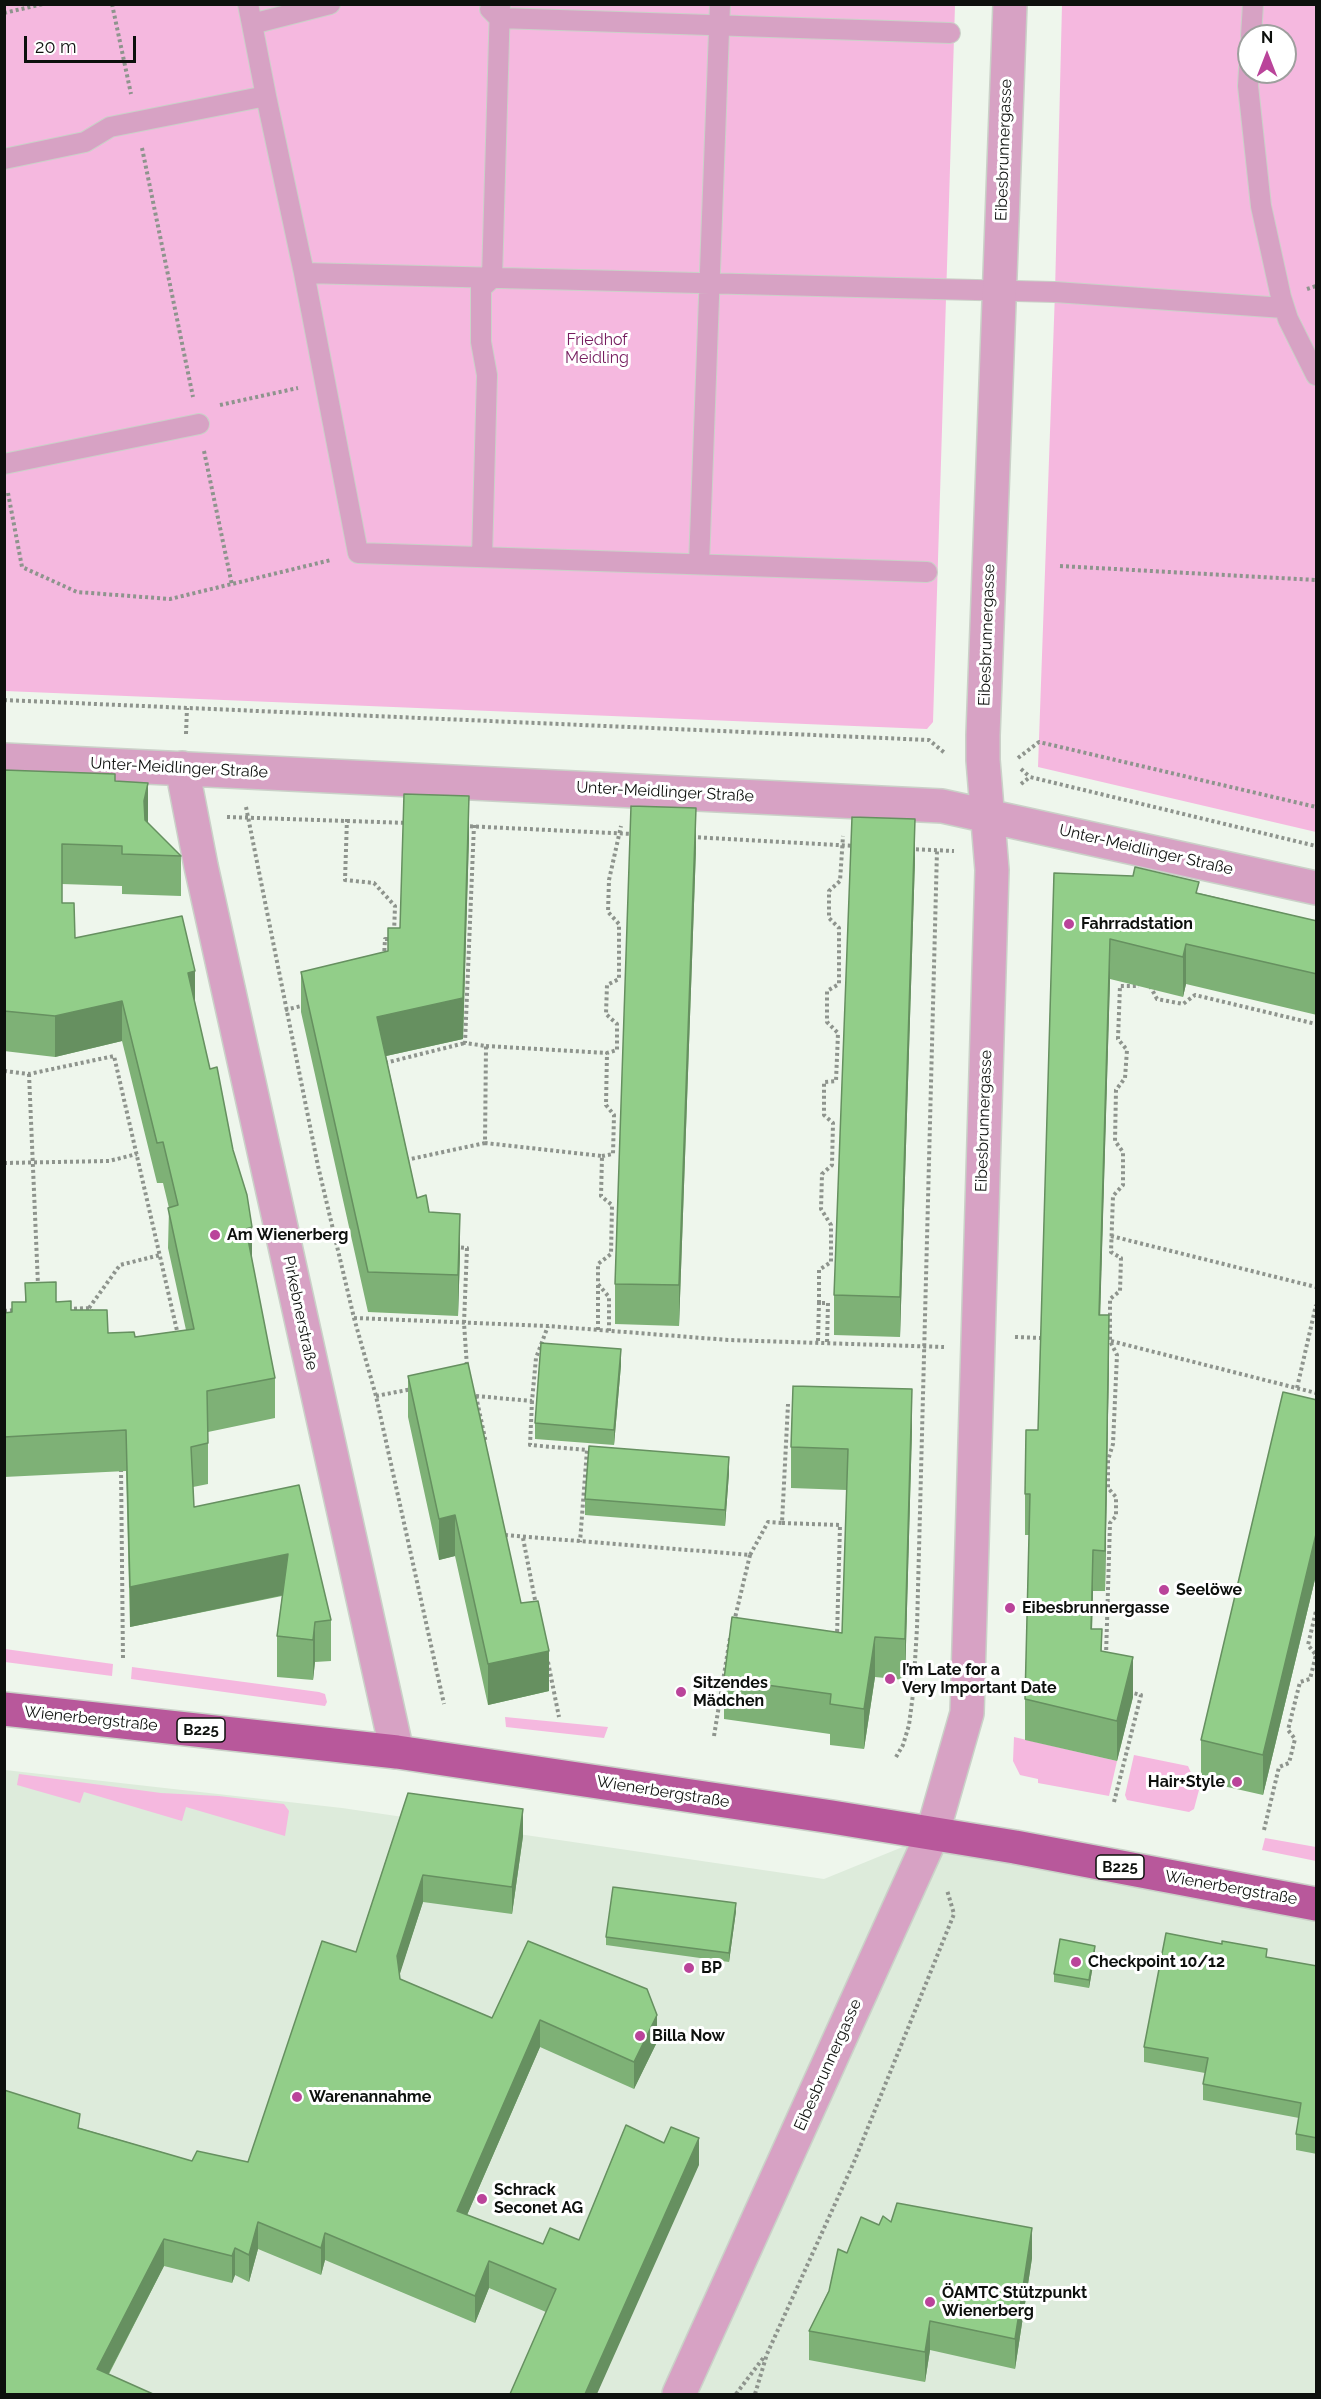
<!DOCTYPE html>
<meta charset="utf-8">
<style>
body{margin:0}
#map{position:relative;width:1321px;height:2399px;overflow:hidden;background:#eef6ec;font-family:Raleway,sans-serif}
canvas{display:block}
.frame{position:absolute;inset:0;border:6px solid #0d100d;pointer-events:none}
.north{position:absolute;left:1237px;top:24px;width:60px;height:60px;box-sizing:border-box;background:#fff;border:2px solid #9e9f9e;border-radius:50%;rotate:0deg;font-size:16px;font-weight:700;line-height:24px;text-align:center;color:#0d100d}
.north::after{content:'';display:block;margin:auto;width:21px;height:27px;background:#ba449a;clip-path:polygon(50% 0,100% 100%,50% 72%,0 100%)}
.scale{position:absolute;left:24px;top:36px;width:112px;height:27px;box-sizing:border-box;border:3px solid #0d100d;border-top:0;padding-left:8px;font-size:18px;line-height:21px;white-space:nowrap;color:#0d100d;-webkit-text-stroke:4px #fff;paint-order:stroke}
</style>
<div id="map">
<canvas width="1321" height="2399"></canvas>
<div class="frame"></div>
<div class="north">N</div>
<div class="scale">20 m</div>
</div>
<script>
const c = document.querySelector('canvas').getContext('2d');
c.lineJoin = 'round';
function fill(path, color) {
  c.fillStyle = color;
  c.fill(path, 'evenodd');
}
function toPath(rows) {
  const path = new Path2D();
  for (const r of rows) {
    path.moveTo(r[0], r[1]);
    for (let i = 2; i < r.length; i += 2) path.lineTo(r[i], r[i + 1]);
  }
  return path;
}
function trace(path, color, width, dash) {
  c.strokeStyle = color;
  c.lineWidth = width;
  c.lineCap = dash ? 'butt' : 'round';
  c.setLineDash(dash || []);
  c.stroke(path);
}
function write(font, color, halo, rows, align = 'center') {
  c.font = font + ' Raleway,sans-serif';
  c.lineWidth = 6;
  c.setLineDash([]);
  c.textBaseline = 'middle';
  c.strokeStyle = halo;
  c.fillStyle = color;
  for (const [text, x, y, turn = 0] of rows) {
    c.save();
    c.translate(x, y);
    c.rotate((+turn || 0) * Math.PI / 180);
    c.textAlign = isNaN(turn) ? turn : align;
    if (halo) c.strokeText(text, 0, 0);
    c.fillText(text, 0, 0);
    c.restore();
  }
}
fill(toPath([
 [5,1770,342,1808,824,1879,932,1835,1316,1908,1316,2394,5,2394]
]), '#ddebdb');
fill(toPath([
 [5,5,955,5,933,722,927,729,5,691],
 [1062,5,1316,5,1316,832,1038,767,1055,292],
 [1249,36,1285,36,1285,72,1249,72],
 [5,1649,113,1664,112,1676,5,1662],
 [132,1667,319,1692,325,1694,327,1702,325,1706,131,1679],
 [505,1717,608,1727,604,1738,506,1727],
 [1014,1737,1117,1761,1109,1796,1038,1783,1038,1779,1020,1775,1013,1761],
 [1134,1755,1188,1766,1199,1790,1194,1809,1189,1812,1127,1800,1125,1795],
 [19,1774,161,1793,219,1796,284,1804,289,1811,285,1836,186,1807,182,1821,84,1792,80,1803,17,1785],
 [1265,1838,1316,1847,1316,1861,1262,1850]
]), '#f5b8df');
const service = toPath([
 [248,4,266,96],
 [490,9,499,18,950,33],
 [252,24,330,4],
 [1251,36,1253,4],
 [1249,69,1248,86,1261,206,1281,297,1288,319,1316,375],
 [4,159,85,142,110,127,266,96,304,273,1055,292,1284,308],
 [304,273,358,553,927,572],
 [4,464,199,424],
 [482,557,487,375,481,342,481,288,492,278,500,4],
 [699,564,720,4]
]);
const minor = toPath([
 [4,760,942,806,1316,888],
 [182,768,201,866,397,1752],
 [932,1835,967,1713,992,870,983,760,983,735,1010,4]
]);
const tertiary = toPath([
 [679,2394,932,1835]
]);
const primary = toPath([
 [4,1709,397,1752,832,1817,1015,1847,1316,1904]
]);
trace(service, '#cad1c8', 22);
trace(minor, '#cad1c8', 36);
trace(tertiary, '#cad1c8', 36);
trace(primary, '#cad1c8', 36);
trace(toPath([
 [112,4,131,94],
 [4,13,43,4],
 [142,148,193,397],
 [1307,289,1316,286],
 [220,405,298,388],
 [204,451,232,585],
 [8,493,22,567,77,592,170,599,331,560],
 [1060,566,1316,580],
 [4,700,929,740,946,754],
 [186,734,187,708],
 [1018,758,1039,742,1316,807],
 [1021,769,1030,777],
 [1021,784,1030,777,1316,846],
 [246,807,318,1166,354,1318,376,1396,444,1704],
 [227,817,408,823],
 [347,819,345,880,374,883,395,906,394,933],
 [474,825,465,1043,486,1046,485,1143,602,1156,601,1196,612,1205,611,1254,598,1264,598,1284,609,1297,609,1331],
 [464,826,633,834],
 [692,837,855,846],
 [910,849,954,851],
 [384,957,385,939,390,939],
 [1150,986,1157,999,1183,1004,1195,995,1316,1024],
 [285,1010,305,1005],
 [486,1046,607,1053],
 [385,1063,465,1043],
 [4,1071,29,1074,114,1056,178,1335],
 [29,1074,38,1285],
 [602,1156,613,1154,614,1115,606,1105,607,1053,617,1050,617,1024,606,1014,607,985,619,979,619,924,608,912,609,880,621,826],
 [406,1160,485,1143],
 [4,1163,109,1161,137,1154],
 [1111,1236,1316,1287],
 [455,1247,467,1248,464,1323,467,1367],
 [598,1285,598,1330],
 [89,1308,120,1265,160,1255],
 [68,1309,89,1308,92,1312],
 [4,1311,16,1310],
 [354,1318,548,1326,728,1340,944,1347],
 [1015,1337,1041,1338],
 [818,1341,819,1303],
 [1111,1341,1316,1393],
 [827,1342,828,1303,819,1303,819,1270,831,1262,831,1225,821,1209,822,1174,832,1165,833,1123,824,1115,824,1082,836,1081,838,1033,827,1022,827,991,839,984,839,928,829,918,829,891,840,881,843,836],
 [1297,1388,1316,1305],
 [376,1396,412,1389],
 [476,1396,486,1443],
 [476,1396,532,1401,536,1358,548,1326],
 [532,1401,530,1445,587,1450,580,1542],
 [121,1469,123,1659],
 [782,1523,840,1525,837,1636],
 [505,1535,750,1555,768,1522,782,1523,788,1404],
 [523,1538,536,1605],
 [734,1622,750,1555],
 [1106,1656,1110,1523,1116,1516,1116,1497,1108,1488,1108,1460,1113,1444,1117,1355,1110,1341,1110,1299,1120,1291,1121,1258,1111,1252,1113,1196,1123,1185,1123,1152,1115,1141,1116,1090,1125,1078,1127,1050,1118,1039,1120,986,1139,986],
 [548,1662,559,1717],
 [714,1736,730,1638],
 [896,1757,903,1745,909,1725,913,1694,917,1628,937,850],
 [1114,1802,1141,1695,1129,1692],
 [1264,1830,1279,1767,1289,1763,1295,1739,1288,1730,1300,1682,1310,1679,1316,1655,1308,1645,1316,1611],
 [736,2394,764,2357],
 [755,2394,767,2354,854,2162,954,1914,947,1890]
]), '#8e948d', 4, [3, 3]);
trace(service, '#d7a2c4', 20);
trace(minor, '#d7a2c4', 33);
trace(tertiary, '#d7a2c4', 33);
trace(primary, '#b8589b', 33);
fill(toPath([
 [4,770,115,781,148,823,181,856,181,896,122,894,122,886,62,884,62,903,75,938,195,1003,252,1263,275,1378,275,1418,208,1432,208,1484,193,1487,194,1507,331,1620,331,1661,315,1662,313,1680,277,1677,277,1636,282,1596,130,1627,126,1471,4,1477,4,1313,12,1312,25,1302,25,1283,71,1310,108,1333,135,1337,186,1330,168,1248,169,1208,163,1183,157,1183,122,1041,55,1057,4,1051],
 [469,837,463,1039,386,1056,417,1198,429,1212,460,1254,458,1316,368,1312,301,1012,301,972,388,951,400,928],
 [696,848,679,1326,615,1324,615,1284],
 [915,859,900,1337,834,1335,834,1295],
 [1054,873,1199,893,1317,921,1317,1015,1186,984,1183,997,1110,979,1100,1315,1109,1356,1105,1591,1093,1591,1092,1629,1102,1651,1133,1697,1117,1761,1025,1740,1025,1699,1029,1535,1025,1535,1025,1494,1038,1430],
 [621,1365,614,1445,535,1439,535,1423],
 [408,1376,521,1603,549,1691,488,1705,455,1556,439,1560,408,1417],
 [1317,1400,1317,1571,1263,1795,1201,1781,1201,1740],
 [912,1429,905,1680,875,1677,864,1749,830,1745,830,1734,724,1719,724,1679,842,1633,847,1490,791,1488,791,1447],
 [729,1473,725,1526,585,1515,585,1499],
 [408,1793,523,1836,512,1914,423,1902,399,1975,400,1979,492,2018,528,1941,657,2042,634,2089,540,2047,467,2215,543,2244,579,2240,699,2165,546,2312,489,2288,475,2323,325,2260,321,2275,258,2249,249,2282,235,2275,232,2283,164,2266,109,2374,4,2394,80,2128,192,2161,248,2162,356,1952],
 [736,1911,729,1962,606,1945,606,1937],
 [1095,1954,1089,1988,1054,1982,1054,1974],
 [1267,1957,1317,1966,1317,2154,1296,2150,1296,2134,1299,2118,1203,2100,1203,2084,1205,2073,1144,2062,1144,2047],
 [891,2222,1032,2258,1015,2369,930,2350,925,2382,809,2360,809,2331,847,2253,879,2225]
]), '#7eb176');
fill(toPath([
 [148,783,148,824,144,842,144,801],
 [469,796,469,837,463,1039,377,1058,377,1017],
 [696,808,696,848,679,1326,679,1285],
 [915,819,915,859,900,1337,900,1297],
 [1110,939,1110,979,1099,1355,1099,1315],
 [1186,944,1186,984,1183,997,1183,957],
 [195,971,195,1011,188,973],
 [122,1001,122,1041,55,1057,55,1016],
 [460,1214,460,1254,458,1316,458,1275],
 [252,1227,252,1267,246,1229],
 [1109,1315,1109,1356,1105,1591,1105,1551],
 [621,1349,621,1365,614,1445,614,1430],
 [912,1389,912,1429,905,1680,905,1639],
 [729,1457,729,1473,725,1526,725,1510],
 [455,1515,455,1556,439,1560,439,1519],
 [1317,1530,1317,1571,1263,1795,1263,1755],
 [1093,1550,1093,1591,1091,1669,1091,1629],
 [288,1554,288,1594,130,1627,130,1587],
 [315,1622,315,1662,313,1680,313,1640],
 [875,1637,875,1677,864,1749,864,1709],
 [549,1651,549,1691,488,1705,488,1664],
 [1133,1657,1133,1697,1117,1761,1117,1721],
 [523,1809,523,1836,512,1914,512,1887],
 [423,1875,423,1902,397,1983,397,1956],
 [736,1903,736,1911,729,1962,729,1953],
 [1095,1946,1095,1954,1089,1988,1089,1980],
 [657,2015,657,2042,634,2089,634,2062],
 [540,2020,540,2047,457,2238,457,2211],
 [699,2138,699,2165,597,2394,585,2394],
 [258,2222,258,2249,249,2282,249,2255],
 [1032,2228,1032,2258,1015,2369,1015,2339],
 [325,2233,325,2260,321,2275,321,2248],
 [164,2239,164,2266,98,2394,97,2369],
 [235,2248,235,2275,232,2283,232,2256],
 [489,2261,489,2288,475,2323,475,2296],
 [930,2321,930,2350,925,2382,925,2352]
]), '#669060');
const building = toPath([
 [4,770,115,774,115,781,148,783,144,801,145,820,181,856,122,854,122,846,62,844,62,903,74,903,75,938,182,916,195,971,188,973,210,1069,217,1067,233,1150,247,1195,252,1227,246,1229,275,1378,207,1391,208,1443,191,1447,194,1507,299,1485,331,1620,315,1622,313,1640,277,1636,288,1554,130,1587,126,1430,4,1437,4,1313,12,1312,12,1302,26,1302,25,1283,56,1282,56,1302,71,1301,71,1310,107,1310,108,1333,134,1332,135,1337,194,1329,168,1208,178,1205,163,1142,157,1143,122,1001,55,1016,4,1011,4,770],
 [404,794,469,796,463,998,377,1017,417,1198,426,1195,429,1212,460,1214,458,1275,368,1272,301,972,388,951,388,928,400,928,404,794],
 [631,806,696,808,679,1285,615,1284,631,806],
 [852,817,915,819,900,1297,834,1295,852,817],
 [1135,867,1199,882,1196,893,1317,921,1317,974,1186,944,1183,957,1110,939,1099,1315,1109,1315,1105,1551,1093,1550,1091,1629,1102,1629,1101,1651,1133,1657,1117,1721,1025,1699,1030,1494,1025,1494,1026,1430,1038,1430,1054,873,1133,876,1135,867],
 [541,1343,621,1349,614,1430,535,1423,541,1343],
 [468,1363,521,1603,538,1601,549,1651,488,1664,455,1515,439,1519,408,1376,468,1363],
 [793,1386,912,1389,905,1639,875,1637,864,1709,830,1704,831,1694,724,1679,732,1617,842,1633,848,1449,791,1447,793,1386],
 [1283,1392,1317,1400,1317,1530,1263,1755,1201,1740,1283,1392],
 [589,1446,729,1457,725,1510,585,1499,589,1446],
 [408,1793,523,1809,512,1887,423,1875,397,1956,400,1979,492,2018,528,1941,647,1989,657,2015,634,2062,540,2020,457,2211,543,2244,550,2228,579,2240,626,2125,664,2143,671,2127,699,2138,585,2394,510,2394,556,2289,489,2261,475,2296,325,2233,321,2248,258,2222,249,2255,235,2248,232,2256,164,2239,97,2369,153,2394,4,2394,4,2090,80,2114,78,2128,192,2161,197,2151,248,2162,322,1941,356,1952,408,1793],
 [613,1887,736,1903,729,1953,606,1937,613,1887],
 [1166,1933,1222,1944,1222,1941,1267,1949,1266,1957,1317,1966,1317,2138,1296,2134,1301,2103,1203,2084,1208,2058,1144,2047,1166,1933],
 [1060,1939,1095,1946,1089,1980,1054,1974,1060,1939],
 [897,2203,1032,2228,1015,2339,930,2321,925,2352,809,2331,829,2291,838,2249,847,2253,861,2217,879,2225,883,2216,891,2222,897,2203]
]);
fill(building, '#92ce89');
trace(building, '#669060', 1.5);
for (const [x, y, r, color] of [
 [1069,924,6,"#ba449a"],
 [215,1235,6,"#ba449a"],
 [1164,1590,6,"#ba449a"],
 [1010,1608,6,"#ba449a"],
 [890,1679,6,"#ba449a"],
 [681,1692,6,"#ba449a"],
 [1237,1782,6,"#ba449a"],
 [1076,1962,6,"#ba449a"],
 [689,1968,6,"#ba449a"],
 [640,2036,6,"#ba449a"],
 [297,2097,6,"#ba449a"],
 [482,2199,6,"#ba449a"],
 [930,2302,6,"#ba449a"]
]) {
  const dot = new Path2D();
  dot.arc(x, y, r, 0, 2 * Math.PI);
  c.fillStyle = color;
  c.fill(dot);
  trace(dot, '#fff', 2);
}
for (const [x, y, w] of [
 [201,1730,48],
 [1120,1867,48]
]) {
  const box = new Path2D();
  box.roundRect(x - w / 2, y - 12, w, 24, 4.5);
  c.fillStyle = '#fff';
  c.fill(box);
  trace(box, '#0d100d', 1.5);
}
write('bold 15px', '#0d100d', null, [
 ["B225",201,1730],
 ["B225",1120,1867]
]);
write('16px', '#0d100d', '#fff', [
 ["Eibesbrunnergasse",1004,150,-88],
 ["Eibesbrunnergasse",987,635,-88],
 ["Unter-Meidlinger Straße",179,768,3],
 ["Unter-Meidlinger Straße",665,792,3],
 ["Unter-Meidlinger Straße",1146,850,13],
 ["Eibesbrunnergasse",984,1121,-88],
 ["Pirkebnerstraße",300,1313,78],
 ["Wienerbergstraße",91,1719,6],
 ["Wienerbergstraße",663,1792,9],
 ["Wienerbergstraße",1231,1888,10],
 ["Eibesbrunnergasse",828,2065,-66]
]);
write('16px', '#761d5f', '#fff', [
 ["Friedhof",597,340],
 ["Meidling",597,358]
]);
write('bold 16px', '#0d100d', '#fff', [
 ["Fahrradstation",1081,924],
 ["Am Wienerberg",227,1235],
 ["Seelöwe",1176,1590],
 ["Eibesbrunnergasse",1022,1608],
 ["I’m Late for a",902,1670],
 ["Very Important Date",902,1688],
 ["Sitzendes",693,1683],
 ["Mädchen",693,1701],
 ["Hair+Style",1225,1782,"right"],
 ["Checkpoint 10/12",1088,1962],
 ["BP",701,1968],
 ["Billa Now",652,2036],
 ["Warenannahme",309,2097],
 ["Schrack",494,2190],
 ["Seconet AG",494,2208],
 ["ÖAMTC Stützpunkt",942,2293],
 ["Wienerberg",942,2311]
], 'left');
</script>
